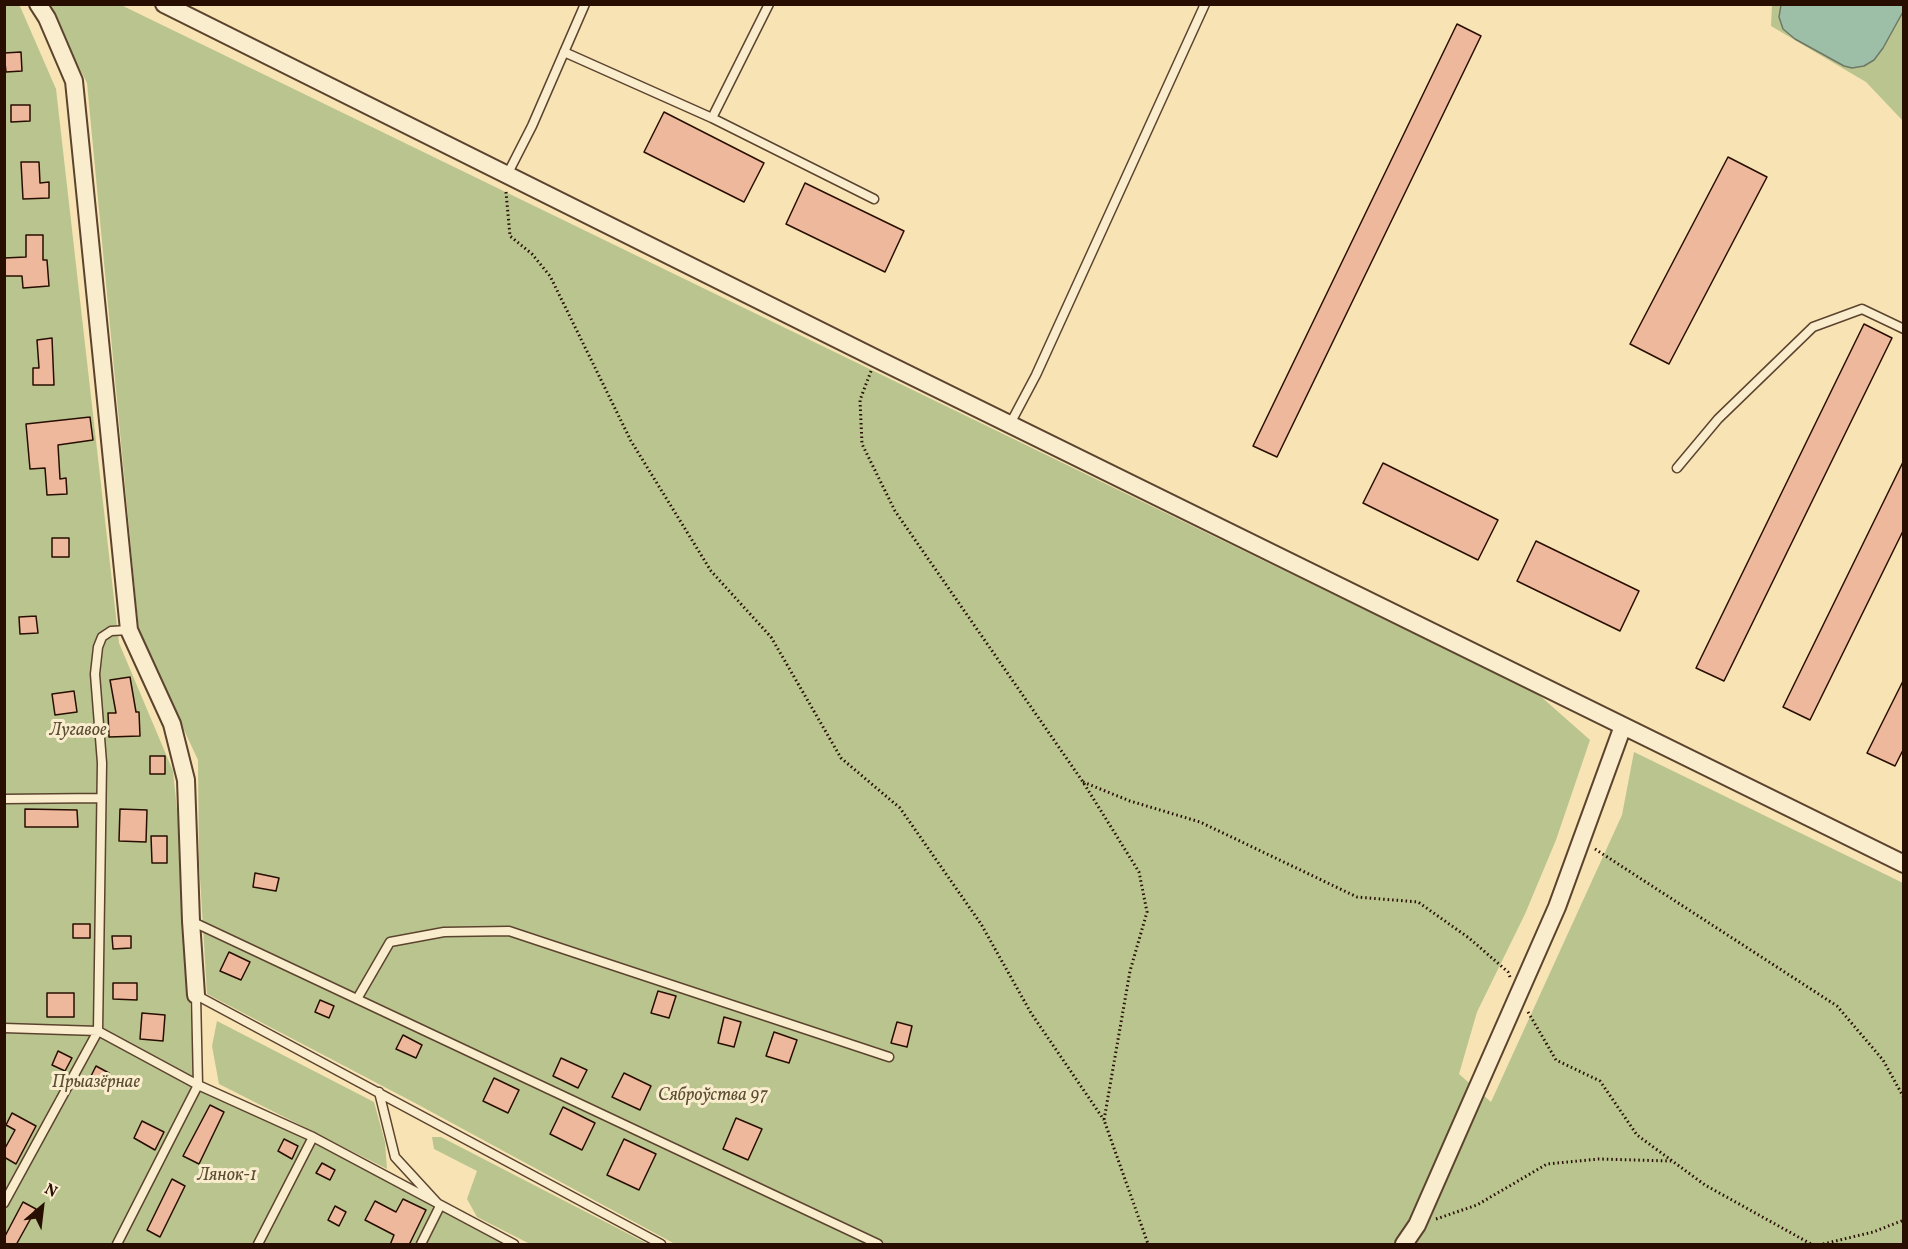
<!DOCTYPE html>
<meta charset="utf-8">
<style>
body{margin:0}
#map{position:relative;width:1908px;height:1249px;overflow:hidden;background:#f7e3b4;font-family:Vollkorn,serif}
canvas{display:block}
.frame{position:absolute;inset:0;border:6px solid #280e01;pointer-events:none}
.north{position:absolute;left:12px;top:1177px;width:60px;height:60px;-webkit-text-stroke:4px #faedce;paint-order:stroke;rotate:28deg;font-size:16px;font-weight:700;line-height:24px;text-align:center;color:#280e01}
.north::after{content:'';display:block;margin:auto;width:21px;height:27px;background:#280e01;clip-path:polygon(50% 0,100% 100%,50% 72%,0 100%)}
</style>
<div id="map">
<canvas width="1908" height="1249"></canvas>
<div class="frame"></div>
<div class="north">N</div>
</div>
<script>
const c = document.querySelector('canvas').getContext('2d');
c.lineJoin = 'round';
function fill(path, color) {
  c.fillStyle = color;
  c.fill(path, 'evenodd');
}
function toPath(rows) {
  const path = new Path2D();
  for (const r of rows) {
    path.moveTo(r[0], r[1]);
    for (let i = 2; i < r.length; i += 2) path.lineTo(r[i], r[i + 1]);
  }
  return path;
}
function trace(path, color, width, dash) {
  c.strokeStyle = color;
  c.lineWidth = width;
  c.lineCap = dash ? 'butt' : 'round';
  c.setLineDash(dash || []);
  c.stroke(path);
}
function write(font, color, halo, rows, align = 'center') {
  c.font = font + ' Vollkorn,serif';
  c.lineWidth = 6;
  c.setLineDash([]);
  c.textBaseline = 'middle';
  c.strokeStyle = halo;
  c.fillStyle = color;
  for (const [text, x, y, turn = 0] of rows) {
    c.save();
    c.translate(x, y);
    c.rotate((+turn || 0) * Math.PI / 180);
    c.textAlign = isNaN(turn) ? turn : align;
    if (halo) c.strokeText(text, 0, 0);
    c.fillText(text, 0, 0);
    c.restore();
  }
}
fill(toPath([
 [19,4,56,89,119,643,173,771,182,859,195,1087,305,1138,506,1244,5,1244,4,5],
 [47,5,121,5,1538,694,1590,740,1556,840,1525,914,1477,1012,1459,1074,1491,1102,1622,815,1634,752,1903,883,1903,1244,675,1244,415,1103,207,994,199,861,198,760,139,633,87,83],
 [1772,5,1781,5,1779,17,1783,28,1795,39,1883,48,1903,10,1903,121,1866,82,1771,26],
 [217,1021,374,1102,385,1142,387,1169,219,1084,212,1046],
 [432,1137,441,1137,648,1244,530,1244,477,1217,467,1199,477,1171,434,1149]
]), '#b9c48f');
const water = toPath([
 [1781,5,1903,4,1904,10,1883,48,1874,60,1864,66,1852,68,1844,66,1795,39,1783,29,1779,17,1781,5]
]);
fill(water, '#9ebfa7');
trace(water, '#6f7865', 1.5);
const building = toPath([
 [1457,24,1481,36,1277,457,1253,446,1457,24],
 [21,52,22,71,6,72,4,53,21,52],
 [11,105,30,105,30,121,11,122,11,105],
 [664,112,764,163,744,202,644,152,664,112],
 [1728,157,1767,177,1669,364,1630,344,1728,157],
 [21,162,39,162,40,183,49,182,49,198,23,199,21,162],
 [805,183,904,231,885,272,786,224,805,183],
 [26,235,43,235,43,260,47,260,49,286,23,288,22,276,4,276,4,258,26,257,26,235],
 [1864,324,1892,338,1724,681,1696,668,1864,324],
 [52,338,54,385,33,385,33,368,39,368,37,340,52,338],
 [90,417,93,440,58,445,60,479,66,478,67,494,47,495,45,468,30,469,26,424,90,417],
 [1904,460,1904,529,1810,720,1783,707,1904,460],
 [1383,463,1498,520,1478,560,1363,503,1383,463],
 [52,538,69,538,69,557,52,557,52,538],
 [1536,541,1639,591,1620,631,1517,581,1536,541],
 [36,616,38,633,20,634,19,617,36,616],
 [130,677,136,712,139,712,140,736,109,737,108,713,116,713,110,680,130,677],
 [1904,679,1904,748,1895,766,1867,753,1904,679],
 [74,691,77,712,55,715,52,694,74,691],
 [150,756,165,756,165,774,150,774,150,756],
 [25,809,77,810,78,827,25,827,25,809],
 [120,809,147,810,146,842,119,841,120,809],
 [151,836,167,836,167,863,152,863,151,836],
 [255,873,279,878,276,891,253,887,255,873],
 [73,924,90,924,90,938,73,938,73,924],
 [112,936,131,936,131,948,113,949,112,936],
 [229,952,250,962,241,980,220,971,229,952],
 [113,983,137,983,137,1000,113,999,113,983],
 [658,991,676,996,669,1018,651,1013,658,991],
 [47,993,74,993,74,1017,47,1017,47,993],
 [320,1000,334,1006,329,1018,315,1012,320,1000],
 [142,1013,165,1015,163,1041,140,1039,142,1013],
 [724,1017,741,1022,734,1047,718,1043,724,1017],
 [897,1022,912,1026,907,1047,891,1043,897,1022],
 [774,1032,797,1040,789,1063,766,1056,774,1032],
 [403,1035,422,1045,416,1058,396,1049,403,1035],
 [58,1051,72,1058,65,1071,52,1065,58,1051],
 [561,1058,587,1070,578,1088,553,1076,561,1058],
 [96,1066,109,1073,103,1085,90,1078,96,1066],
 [624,1073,651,1086,640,1110,612,1097,624,1073],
 [494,1078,519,1090,508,1113,483,1101,494,1078],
 [210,1105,224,1112,199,1164,183,1156,210,1105],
 [563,1107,595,1123,582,1150,550,1134,563,1107],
 [12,1113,36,1126,16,1164,4,1157,4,1150,15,1130,6,1125,12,1113],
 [736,1118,762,1129,748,1160,723,1149,736,1118],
 [142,1121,164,1132,155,1150,134,1138,142,1121],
 [284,1139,298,1146,292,1159,278,1151,284,1139],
 [624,1139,656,1154,639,1190,607,1175,624,1139],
 [322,1163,335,1170,330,1180,316,1173,322,1163],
 [172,1179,185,1186,160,1237,147,1230,172,1179],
 [403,1199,426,1210,409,1245,390,1245,394,1235,365,1220,375,1201,396,1212,403,1199],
 [23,1202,36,1209,16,1245,4,1245,4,1238,23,1202],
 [335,1206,346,1212,339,1226,328,1220,335,1206]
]);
fill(building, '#eeb89c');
trace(building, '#280e01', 1.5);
const service = toPath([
 [564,52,712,118,769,4],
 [712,118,874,199],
 [507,175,532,126,585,4],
 [1010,424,1036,375,1205,4],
 [1677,468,1718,419,1813,327,1862,309,1904,329],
 [4,799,101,798],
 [191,921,878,1244],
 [357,999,390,942,444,932,509,931,889,1057],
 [4,1028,98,1031,198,1085,313,1137,514,1244],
 [379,1092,395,1157,440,1206,421,1244],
 [4,1203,98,1031,102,763,95,674,98,647,102,637,111,631,129,630],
 [117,1244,198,1085,196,995,661,1244],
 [258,1244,313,1137]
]);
const minor = toPath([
 [38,4,47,18,74,81,129,630,172,724,186,780,191,921,196,995],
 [164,4,875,358,1904,864],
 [1404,1244,1417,1225,1557,907,1623,726]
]);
trace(service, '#5c432e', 11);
trace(minor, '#5c432e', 20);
trace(toPath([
 [506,192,510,236,532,254,550,276,631,441,711,571,771,637,841,758,900,808,981,924,1031,1013,1104,1120],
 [871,371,860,400,862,444,895,511,1083,782,1139,872,1147,912,1130,971,1104,1120,1148,1244],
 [1083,782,1130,801,1200,822,1357,897,1418,902,1469,938,1508,972,1510,977],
 [1595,849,1837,1006,1883,1060,1904,1098],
 [1528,1012,1556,1060,1600,1081,1637,1135,1705,1185,1811,1244],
 [1436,1219,1477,1205,1547,1164,1599,1159,1671,1161],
 [1823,1244,1873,1232,1904,1220]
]), '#280e01', 3, [1.5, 3]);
trace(service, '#faedce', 8);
trace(minor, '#faedce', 16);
write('italic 18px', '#5b4e33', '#faedce', [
 ["Лугавое",78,732],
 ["Прыазёрнае",96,1084],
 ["Сяброўства 97",713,1097],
 ["Лянок-1",227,1177]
]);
</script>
